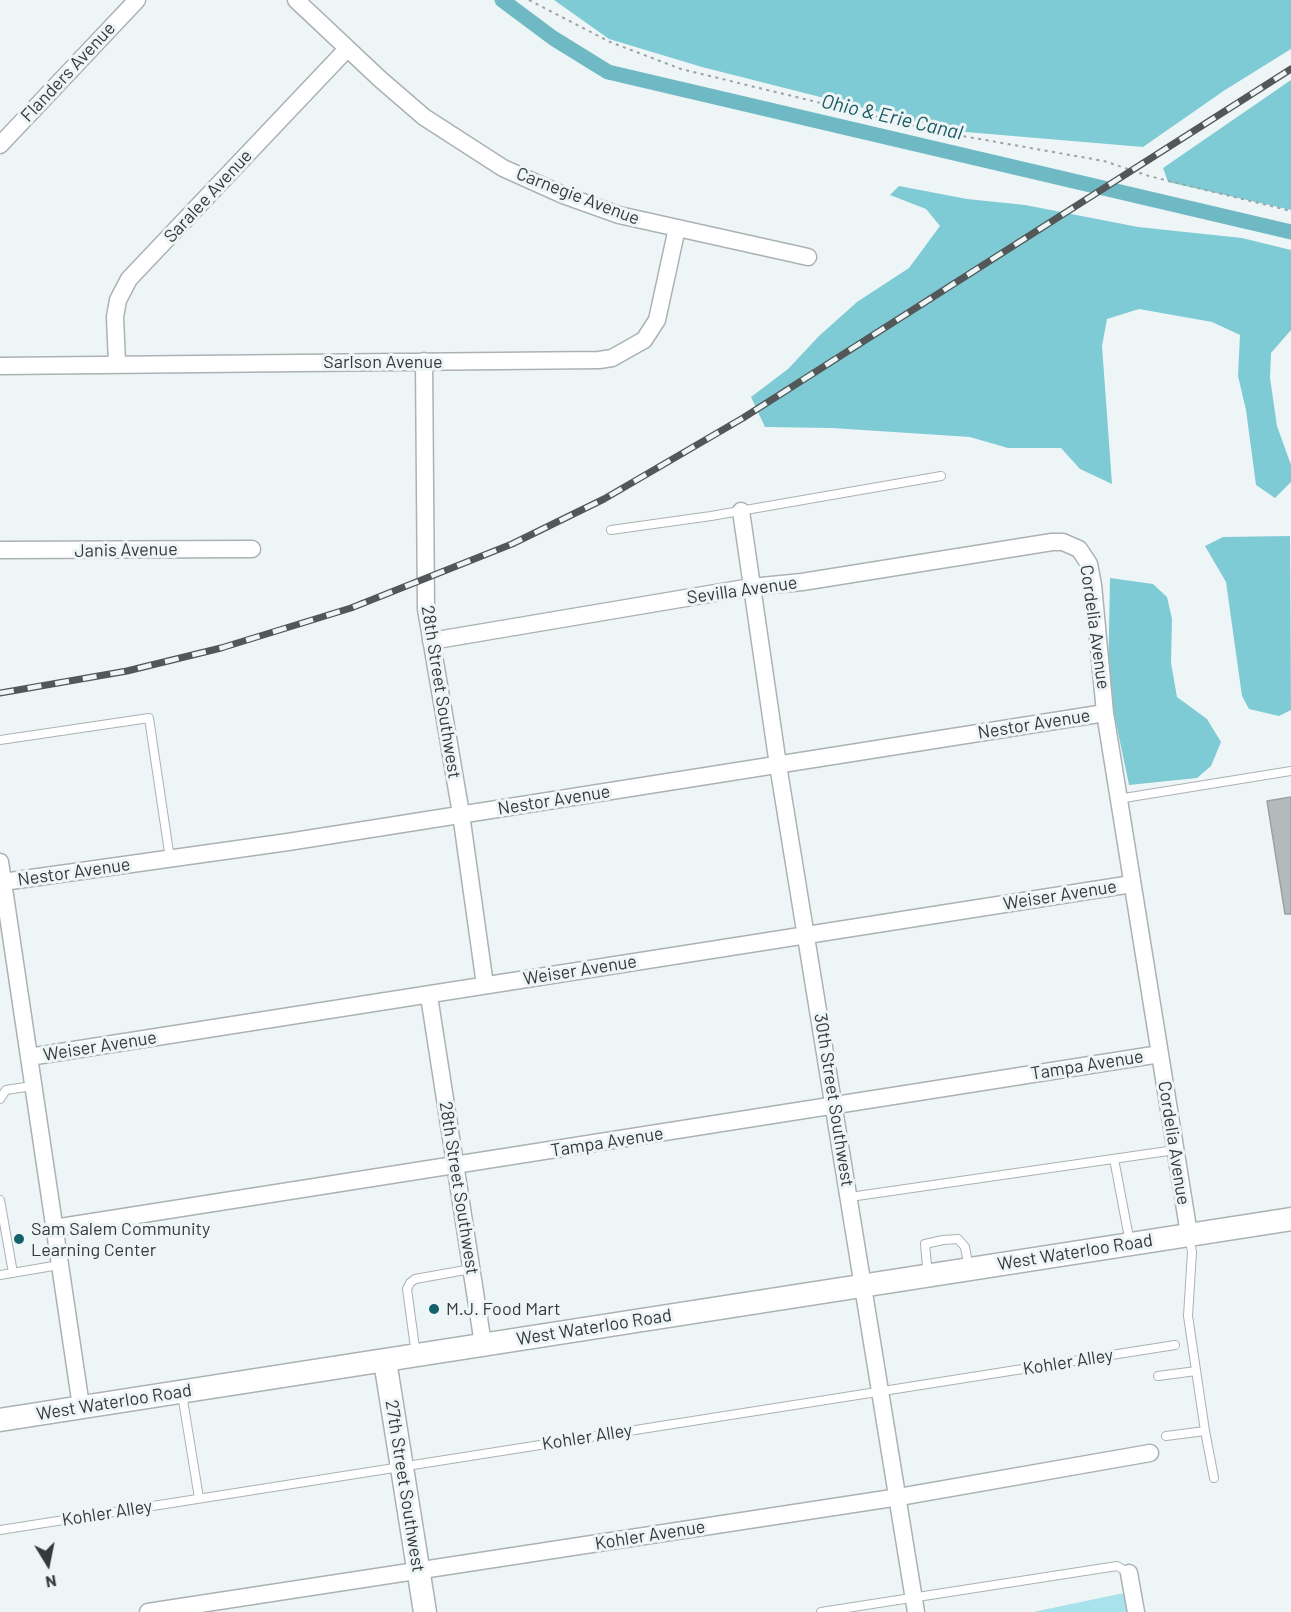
<!DOCTYPE html>
<style>
body{margin:0}
#map{position:relative;width:1291px;height:1612px;overflow:hidden;background:#eef5f6;font-family:Barlow,sans-serif}
canvas{display:block}
.north{position:absolute;left:18px;top:1534px;width:60px;height:60px;-webkit-text-stroke:4px #eef5f6;paint-order:stroke;rotate:170deg;font-size:16px;font-weight:700;line-height:24px;text-align:center;color:#363939}
.north::after{content:'';display:block;margin:auto;width:21px;height:27px;background:#363939;clip-path:polygon(50% 0,100% 100%,50% 72%,0 100%)}
</style>
<div id="map">
<canvas width="1291" height="1612"></canvas>
<div class="north">N</div>
</div>
<script>
const c = document.querySelector('canvas').getContext('2d');
c.lineJoin = 'round';
function fill(path, color) {
  c.fillStyle = color;
  c.fill(path, 'evenodd');
}
function toPath(rows) {
  const path = new Path2D();
  for (const r of rows) {
    path.moveTo(r[0], r[1]);
    for (let i = 2; i < r.length; i += 2) path.lineTo(r[i], r[i + 1]);
  }
  return path;
}
function trace(path, color, width, dash) {
  c.strokeStyle = color;
  c.lineWidth = width;
  c.lineCap = dash ? 'butt' : 'round';
  c.setLineDash(dash || []);
  c.stroke(path);
}
function write(font, color, halo, rows, align = 'center') {
  c.font = font + ' Barlow,sans-serif';
  c.lineWidth = 6;
  c.setLineDash([]);
  c.textBaseline = 'middle';
  c.strokeStyle = halo;
  c.fillStyle = color;
  for (const [text, x, y, turn = 0] of rows) {
    c.save();
    c.translate(x, y);
    c.rotate((+turn || 0) * Math.PI / 180);
    c.textAlign = isNaN(turn) ? turn : align;
    if (halo) c.strokeText(text, 0, 0);
    c.fillText(text, 0, 0);
    c.restore();
  }
}
fill(toPath([
 [1124,1593,1128,1612,1033,1612]
]), '#a8e2ea');
fill(toPath([
 [554,0,1291,0,1291,49,1225,90,1143,147,954,131,702,67,609,39],
 [1291,80,1291,210,1168,182,1163,168],
 [899,186,967,199,1025,205,1138,227,1242,238,1291,250,1291,330,1271,353,1270,378,1277,426,1291,465,1291,482,1275,498,1256,485,1246,410,1238,376,1240,335,1212,322,1139,309,1107,319,1102,346,1112,484,1080,469,1061,448,1008,448,970,437,832,428,765,427,751,397,788,369,819,336,857,302,909,268,940,226,926,209,890,195],
 [1290,536,1291,710,1279,716,1249,709,1242,696,1226,582,1205,546,1223,537],
 [1110,578,1153,584,1167,597,1172,619,1171,663,1177,697,1207,719,1221,742,1211,766,1197,778,1129,785,1108,684]
]), '#7fcbd5');
trace(toPath([
 [502,0,553,38,608,72,1291,232]
]), '#6eb9c4', 15);
const building = toPath([
 [1291,797,1291,914,1285,914,1267,801,1291,797]
]);
fill(building, '#b3babb');
trace(building, '#9ba1a2', 1.5);
const lane = toPath([
 [611,530,711,516,941,476],
 [0,740,149,718,170,859],
 [1118,799,1291,771],
 [0,1099,6,1090,32,1086],
 [1114,1159,1130,1243],
 [850,1197,1175,1150],
 [0,1200,13,1273],
 [0,1275,59,1265],
 [928,1276,925,1244,943,1240,958,1239,965,1247,969,1269],
 [416,1355,407,1289,410,1283,415,1279,471,1269],
 [1158,1376,1196,1371],
 [182,1394,199,1498],
 [1205,1431,1214,1478],
 [1166,1436,1205,1431,1188,1316,1192,1252,1189,1235],
 [0,1530,1175,1345],
 [821,1612,1117,1566,1129,1573]
]);
const street = toPath([
 [296,0,380,79,424,117,503,168,563,195,619,215,808,257],
 [0,145,137,0],
 [424,361,426,609,461,814,485,985],
 [117,363,115,317,118,300,129,279,347,49],
 [0,366,599,360,612,358,644,340,657,320,677,228],
 [741,511,778,765,916,1612],
 [0,550,252,549],
 [431,641,751,587,802,582,1052,542,1063,542,1079,549,1089,564,1093,585,1105,713,1189,1234],
 [0,862,81,1406],
 [3,882,288,842,1105,713],
 [429,996,483,1344],
 [29,1057,1132,884],
 [54,1228,1160,1054],
 [1129,1573,1136,1612],
 [148,1612,899,1497,1150,1453]
]);
const secondary = toPath([
 [385,1361,425,1612],
 [0,1420,1291,1219]
]);
trace(lane, '#abb2b3', 10);
trace(street, '#abb2b3', 19);
trace(secondary, '#abb2b3', 25);
trace(toPath([
 [529,0,610,42,681,69,940,132,1104,161,1149,176,1291,211]
]), '#9da3a3', 2, [3, 4.5]);
trace(lane, '#fff', 8);
trace(street, '#fff', 16);
trace(secondary, '#fff', 22);
const rail = toPath([
 [0,693,127,671,221,648,351,608,512,544,604,499,743,418,1291,69]
]);
trace(rail, '#535757', 7);
trace(rail, '#eef5f6', 4.5, [14]);
for (const [x, y, r, color] of [
 [19,1239,6,"#13616b"],
 [434,1309,6,"#13616b"]
]) {
  const dot = new Path2D();
  dot.arc(x, y, r, 0, 2 * Math.PI);
  c.fillStyle = color;
  c.fill(dot);
  trace(dot, '#eef5f6', 2);
}
write('18px', '#363939', '#eef5f6', [
 ["Flanders Avenue",68,72,-47],
 ["Saralee Avenue",208,196,-47],
 ["Carnegie Avenue",578,196,21],
 ["Sarlson Avenue",383,362],
 ["Janis Avenue",126,550,-1],
 ["Sevilla Avenue",742,590,-8],
 ["Cordelia Avenue",1095,627,82],
 ["28th Street Southwest",441,692,81],
 ["Nestor Avenue",1034,724,-9],
 ["Nestor Avenue",554,800,-9],
 ["Nestor Avenue",74,872,-8],
 ["Weiser Avenue",1060,895,-9],
 ["Weiser Avenue",580,970,-9],
 ["Weiser Avenue",100,1046,-9],
 ["Tampa Avenue",1087,1065,-9],
 ["30th Street Southwest",834,1100,81],
 ["Tampa Avenue",607,1142,-9],
 ["Cordelia Avenue",1174,1143,81],
 ["28th Street Southwest",459,1188,81],
 ["West Waterloo Road",1075,1252,-9],
 ["West Waterloo Road",594,1327,-9],
 ["Kohler Alley",1068,1362,-9],
 ["West Waterloo Road",114,1402,-9],
 ["Kohler Alley",587,1437,-9],
 ["27th Street Southwest",405,1486,81],
 ["Kohler Alley",107,1513,-9],
 ["Kohler Avenue",650,1535,-9]
]);
write('18px', '#363939', '#eef5f6', [
 ["Sam Salem Community",31,1229],
 ["Learning Center",31,1250],
 ["M.J. Food Mart",446,1309]
], 'left');
write('italic 20px', '#1a5a62', '#eef5f6', [
 ["Ohio & Erie Canal",892,117,13]
]);
</script>
